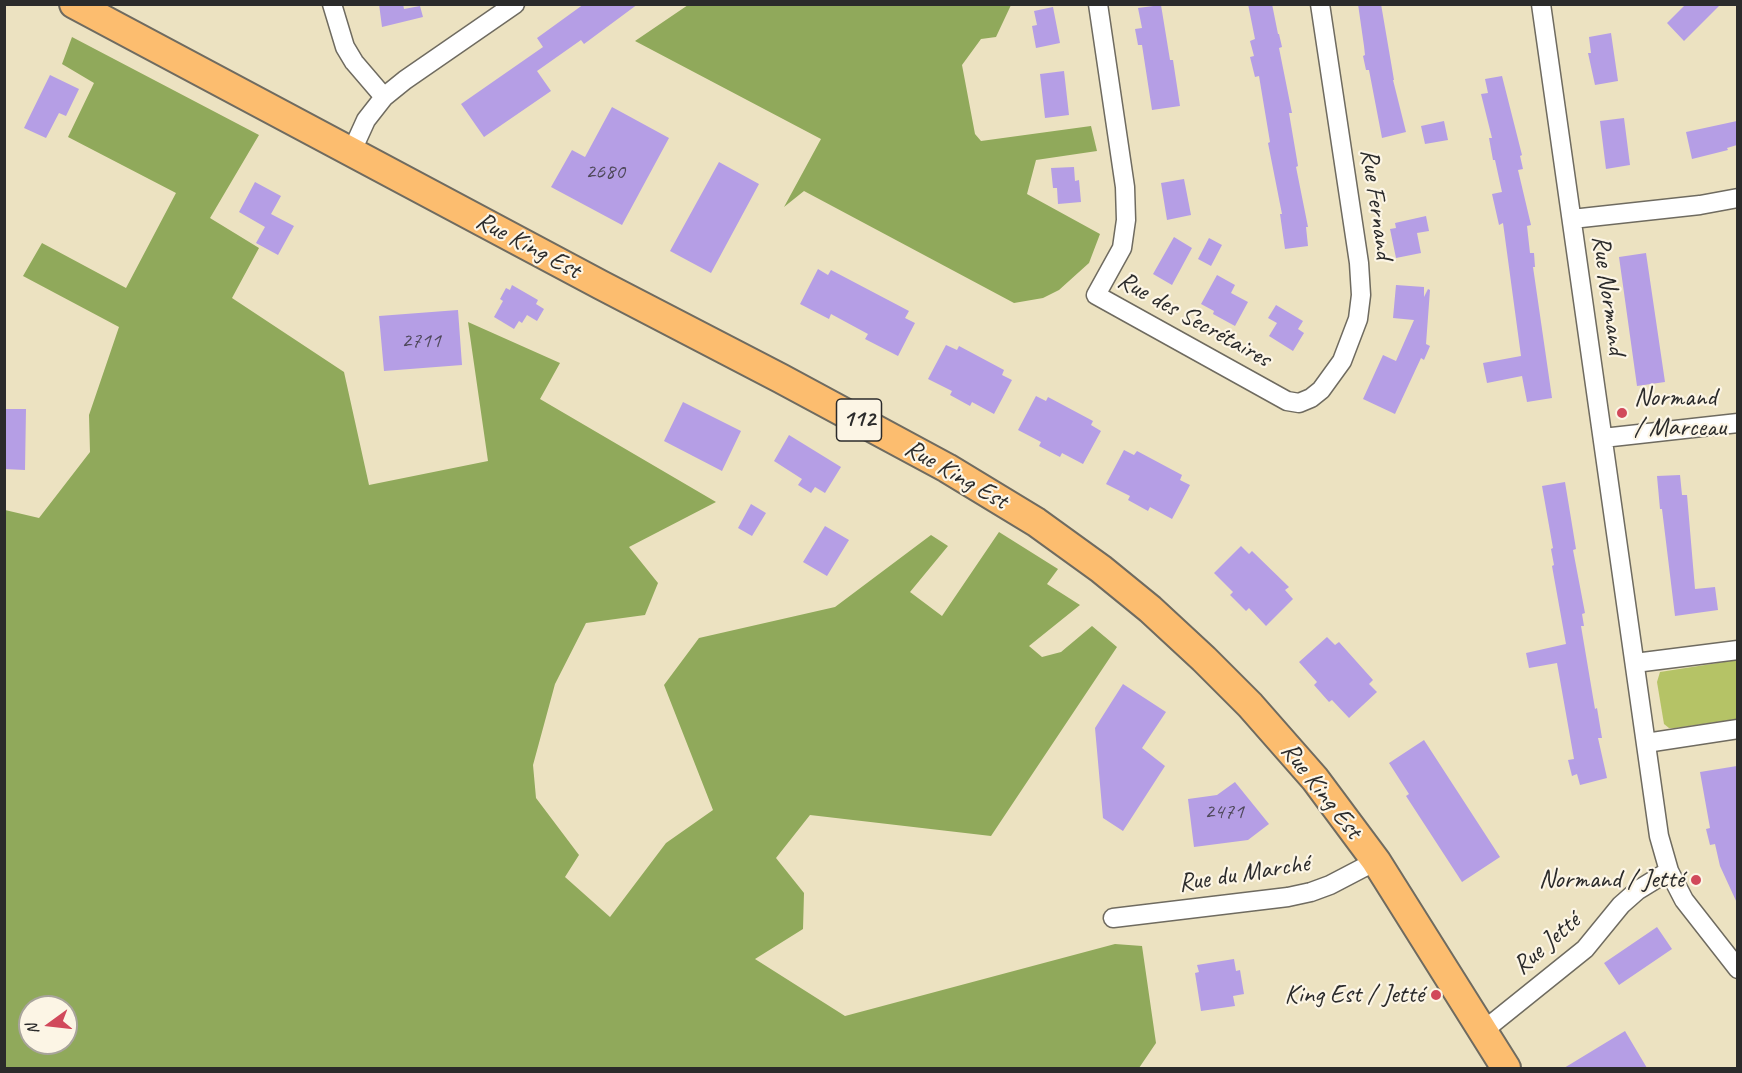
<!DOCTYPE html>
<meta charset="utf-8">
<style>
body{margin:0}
#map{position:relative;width:1742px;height:1073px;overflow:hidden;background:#ece2c1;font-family:Caveat,sans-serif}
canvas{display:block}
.frame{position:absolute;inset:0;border:6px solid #2b2b2b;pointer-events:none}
.north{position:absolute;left:18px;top:995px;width:60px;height:60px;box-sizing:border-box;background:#fcf5e5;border:2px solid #a8a49b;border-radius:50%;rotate:255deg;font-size:16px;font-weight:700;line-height:24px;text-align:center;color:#2b2b2b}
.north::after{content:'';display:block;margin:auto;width:21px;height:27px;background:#d1495b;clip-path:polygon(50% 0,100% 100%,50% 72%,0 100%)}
</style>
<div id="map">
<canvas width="1742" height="1073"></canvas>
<div class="frame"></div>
<div class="north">N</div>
</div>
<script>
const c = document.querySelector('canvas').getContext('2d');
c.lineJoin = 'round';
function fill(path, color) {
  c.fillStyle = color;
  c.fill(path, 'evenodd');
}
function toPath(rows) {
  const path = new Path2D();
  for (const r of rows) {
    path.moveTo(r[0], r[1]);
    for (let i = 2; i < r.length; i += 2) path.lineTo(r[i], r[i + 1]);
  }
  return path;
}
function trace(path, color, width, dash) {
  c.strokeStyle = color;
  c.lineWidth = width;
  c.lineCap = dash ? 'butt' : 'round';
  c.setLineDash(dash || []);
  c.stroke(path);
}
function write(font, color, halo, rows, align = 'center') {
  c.font = font + ' Caveat,sans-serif';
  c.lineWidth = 4.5;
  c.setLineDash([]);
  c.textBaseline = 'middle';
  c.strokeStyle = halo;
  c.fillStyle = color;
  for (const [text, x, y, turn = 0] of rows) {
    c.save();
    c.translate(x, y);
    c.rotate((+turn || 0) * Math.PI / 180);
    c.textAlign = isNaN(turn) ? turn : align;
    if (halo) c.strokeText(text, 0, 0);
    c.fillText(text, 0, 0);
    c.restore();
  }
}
fill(toPath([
 [1737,660,1737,719,1675,728,1669,728,1664,724,1657,682,1660,672]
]), '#b5c366');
fill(toPath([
 [688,5,1011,5,996,37,981,39,962,65,975,134,981,141,1091,126,1097,151,1036,160,1027,194,1100,234,1089,263,1059,290,1043,298,1014,303,804,191,784,207,821,139,635,41],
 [72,37,259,135,210,218,259,248,232,298,344,372,369,485,488,461,468,322,560,363,540,399,716,502,629,547,658,583,645,615,586,623,555,684,533,765,536,798,579,855,565,877,610,917,666,843,713,810,664,685,699,638,835,607,931,535,948,546,910,592,942,616,999,532,1058,569,1047,584,1080,605,1029,646,1042,657,1061,652,1092,626,1117,647,991,836,810,815,776,858,804,893,803,929,755,959,845,1016,1115,944,1142,946,1156,1043,1139,1068,5,1068,5,510,39,518,90,452,89,415,119,327,23,276,42,243,126,288,176,193,68,137,94,83,62,64],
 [30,1007,66,1007,66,1043,30,1043]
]), '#90a95b');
fill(toPath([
 [379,4,403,4,404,9,420,6,423,17,382,27],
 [584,4,638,4,584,44,581,40,537,71,551,91,484,137,461,104,543,47,537,38],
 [1248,4,1272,4,1278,34,1279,34,1282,47,1279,48,1292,113,1289,113,1298,166,1296,167,1308,227,1306,227,1308,246,1285,249,1280,214,1282,214,1268,143,1270,142,1259,76,1255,77,1250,57,1254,56,1250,41,1255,39],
 [1358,4,1381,4,1394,80,1393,80,1406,132,1382,138,1369,70,1366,70,1363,56,1365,55,1364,46],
 [1686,4,1721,4,1684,41,1667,23],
 [1161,5,1170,60,1173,60,1180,106,1152,110,1142,45,1138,45,1135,29,1142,28,1138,8],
 [1053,7,1060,43,1036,48,1032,26,1037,25,1034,11],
 [1611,33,1618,81,1595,85,1588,53,1591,53,1589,37],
 [1064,71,1069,115,1045,118,1040,74],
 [50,75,79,89,66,116,59,113,46,138,24,128],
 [1502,76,1522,155,1520,156,1523,169,1518,170,1531,225,1527,226,1530,253,1534,253,1535,267,1533,267,1552,398,1527,402,1522,376,1487,383,1483,363,1521,356,1503,223,1499,225,1492,194,1502,192,1495,160,1493,160,1489,138,1492,138,1481,94,1488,93,1485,79],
 [612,107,669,138,622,225,551,187,572,150,585,157],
 [1624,118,1630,165,1606,169,1600,121],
 [1444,121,1448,140,1425,144,1421,126],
 [1737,121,1737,145,1727,148,1728,150,1692,159,1686,132],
 [719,162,759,184,711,273,670,251],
 [1074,167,1075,181,1079,180,1081,202,1058,204,1057,188,1053,188,1051,168],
 [1184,179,1191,215,1167,220,1161,183],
 [255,182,281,196,271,214,294,226,278,255,256,243,265,227,239,212],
 [1426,216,1429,231,1417,233,1421,253,1396,258,1390,229,1396,228,1395,223],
 [1174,237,1192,248,1172,285,1153,274],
 [1209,238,1222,245,1211,266,1198,259],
 [1646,253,1665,382,1637,386,1619,257],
 [818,269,828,275,831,270,909,311,905,318,915,323,898,356,865,339,868,334,831,314,829,319,800,304],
 [1217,275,1235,285,1231,293,1248,302,1235,326,1213,314,1214,311,1201,304],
 [512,285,538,300,536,304,544,309,537,321,527,315,522,323,519,321,514,329,494,317,503,301,500,299,506,288,510,290],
 [1396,285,1424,287,1424,297,1428,289,1430,290,1426,344,1430,346,1424,360,1421,358,1395,414,1363,399,1383,355,1396,361,1414,320,1393,318],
 [1276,305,1303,321,1298,329,1304,333,1293,351,1269,336,1277,323,1268,318],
 [458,310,462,365,384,371,379,316],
 [946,345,957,350,959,346,1004,370,1002,375,1012,380,994,414,972,402,970,406,950,395,952,391,928,379],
 [1036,396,1046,401,1048,397,1093,421,1091,425,1101,431,1083,464,1062,453,1060,457,1039,446,1041,442,1018,430],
 [683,402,741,431,722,471,664,441],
 [4,409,26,409,25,470,4,469],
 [789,435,841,467,825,493,815,487,811,493,798,485,802,479,774,461],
 [1124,450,1134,455,1137,451,1182,475,1180,480,1190,485,1172,519,1150,507,1148,511,1128,500,1130,496,1106,484],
 [1680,475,1682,495,1687,495,1695,589,1715,587,1718,610,1675,616,1662,509,1660,509,1657,476],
 [1565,482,1576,549,1573,550,1585,613,1582,614,1584,626,1581,626,1595,709,1597,708,1602,738,1598,738,1607,778,1580,785,1577,774,1572,776,1568,760,1574,759,1557,663,1529,668,1526,653,1566,644,1552,566,1554,565,1551,549,1553,548,1542,486],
 [751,504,766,513,752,536,738,528],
 [825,526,849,540,827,576,803,562],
 [1241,546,1249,554,1252,551,1289,587,1285,590,1293,599,1266,626,1249,608,1246,611,1230,595,1233,592,1214,573],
 [1327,637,1335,645,1339,642,1373,680,1369,684,1377,692,1349,718,1332,700,1329,702,1314,685,1317,682,1299,662],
 [1123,684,1166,712,1142,748,1165,766,1123,831,1103,818,1095,728],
 [1424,740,1500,857,1462,882,1406,796,1409,794,1389,763],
 [1737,766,1737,903,1720,866,1715,844,1710,845,1706,829,1710,828,1700,772],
 [1235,782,1269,824,1248,840,1194,847,1188,799,1217,795],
 [1657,927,1672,949,1619,985,1604,963],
 [1234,959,1236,971,1240,970,1244,994,1233,996,1235,1006,1201,1011,1195,973,1199,972,1197,965],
 [1625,1031,1647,1068,1564,1068]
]), '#b59ee5');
const street = toPath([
 [332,4,345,47,354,62,384,97],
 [1098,4,1125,187,1126,220,1122,248,1096,295,1287,401,1299,403,1311,398,1321,390,1342,361,1358,319,1361,295,1359,263,1320,4],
 [1541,4,1659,836,1669,871,1684,900,1738,969],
 [351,153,366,120,384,97,405,80,515,4],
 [1572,219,1700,205,1738,198],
 [1603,438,1738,423],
 [1635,663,1738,650],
 [1646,743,1738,729],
 [1113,918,1288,897,1311,892,1330,885,1376,861],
 [1483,1031,1585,949,1621,905,1638,890,1669,871]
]);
const primary = toPath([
 [74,4,601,285,780,378,947,468,1036,522,1101,569,1150,609,1204,659,1250,705,1315,779,1376,861,1506,1068]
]);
trace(street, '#6f6b60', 21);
trace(primary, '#6f6b60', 32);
trace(street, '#fff', 18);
trace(primary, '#fcbd6f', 28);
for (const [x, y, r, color] of [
 [1622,413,6,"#d1495b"],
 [1696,880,6,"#d1495b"],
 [1436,995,6,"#d1495b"]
]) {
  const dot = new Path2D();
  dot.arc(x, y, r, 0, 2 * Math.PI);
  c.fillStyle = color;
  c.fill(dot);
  trace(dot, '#fcf5e5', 2);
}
write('22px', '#4e485a', null, [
 ["2680",605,172],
 ["2711",421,341],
 ["2471",1224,812]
]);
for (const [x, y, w] of [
 [859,420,45]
]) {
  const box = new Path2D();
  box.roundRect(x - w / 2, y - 21, w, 42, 4.5);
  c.fillStyle = '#fcf5e5';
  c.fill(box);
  trace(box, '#2b2b2b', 1.5);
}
write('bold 24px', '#2b2b2b', null, [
 ["112",859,420]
]);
write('26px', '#2b2b2b', '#fcf5e5', [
 ["Rue Fernand",1376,204,82],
 ["Rue King Est",528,246,28],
 ["Rue Normand",1608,295,82],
 ["Rue des Secrétaires",1194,320,29],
 ["Rue King Est",956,475,30],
 ["Rue King Est",1321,791,52],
 ["Rue du Marché",1244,874,-9],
 ["Rue Jetté",1547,944,-41]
]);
write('26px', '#2b2b2b', '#fcf5e5', [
 ["Normand",1634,398,"left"],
 ["/ Marceau",1634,428,"left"],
 ["Normand / Jetté",1684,880],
 ["King Est / Jetté",1424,995]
], 'right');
</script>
